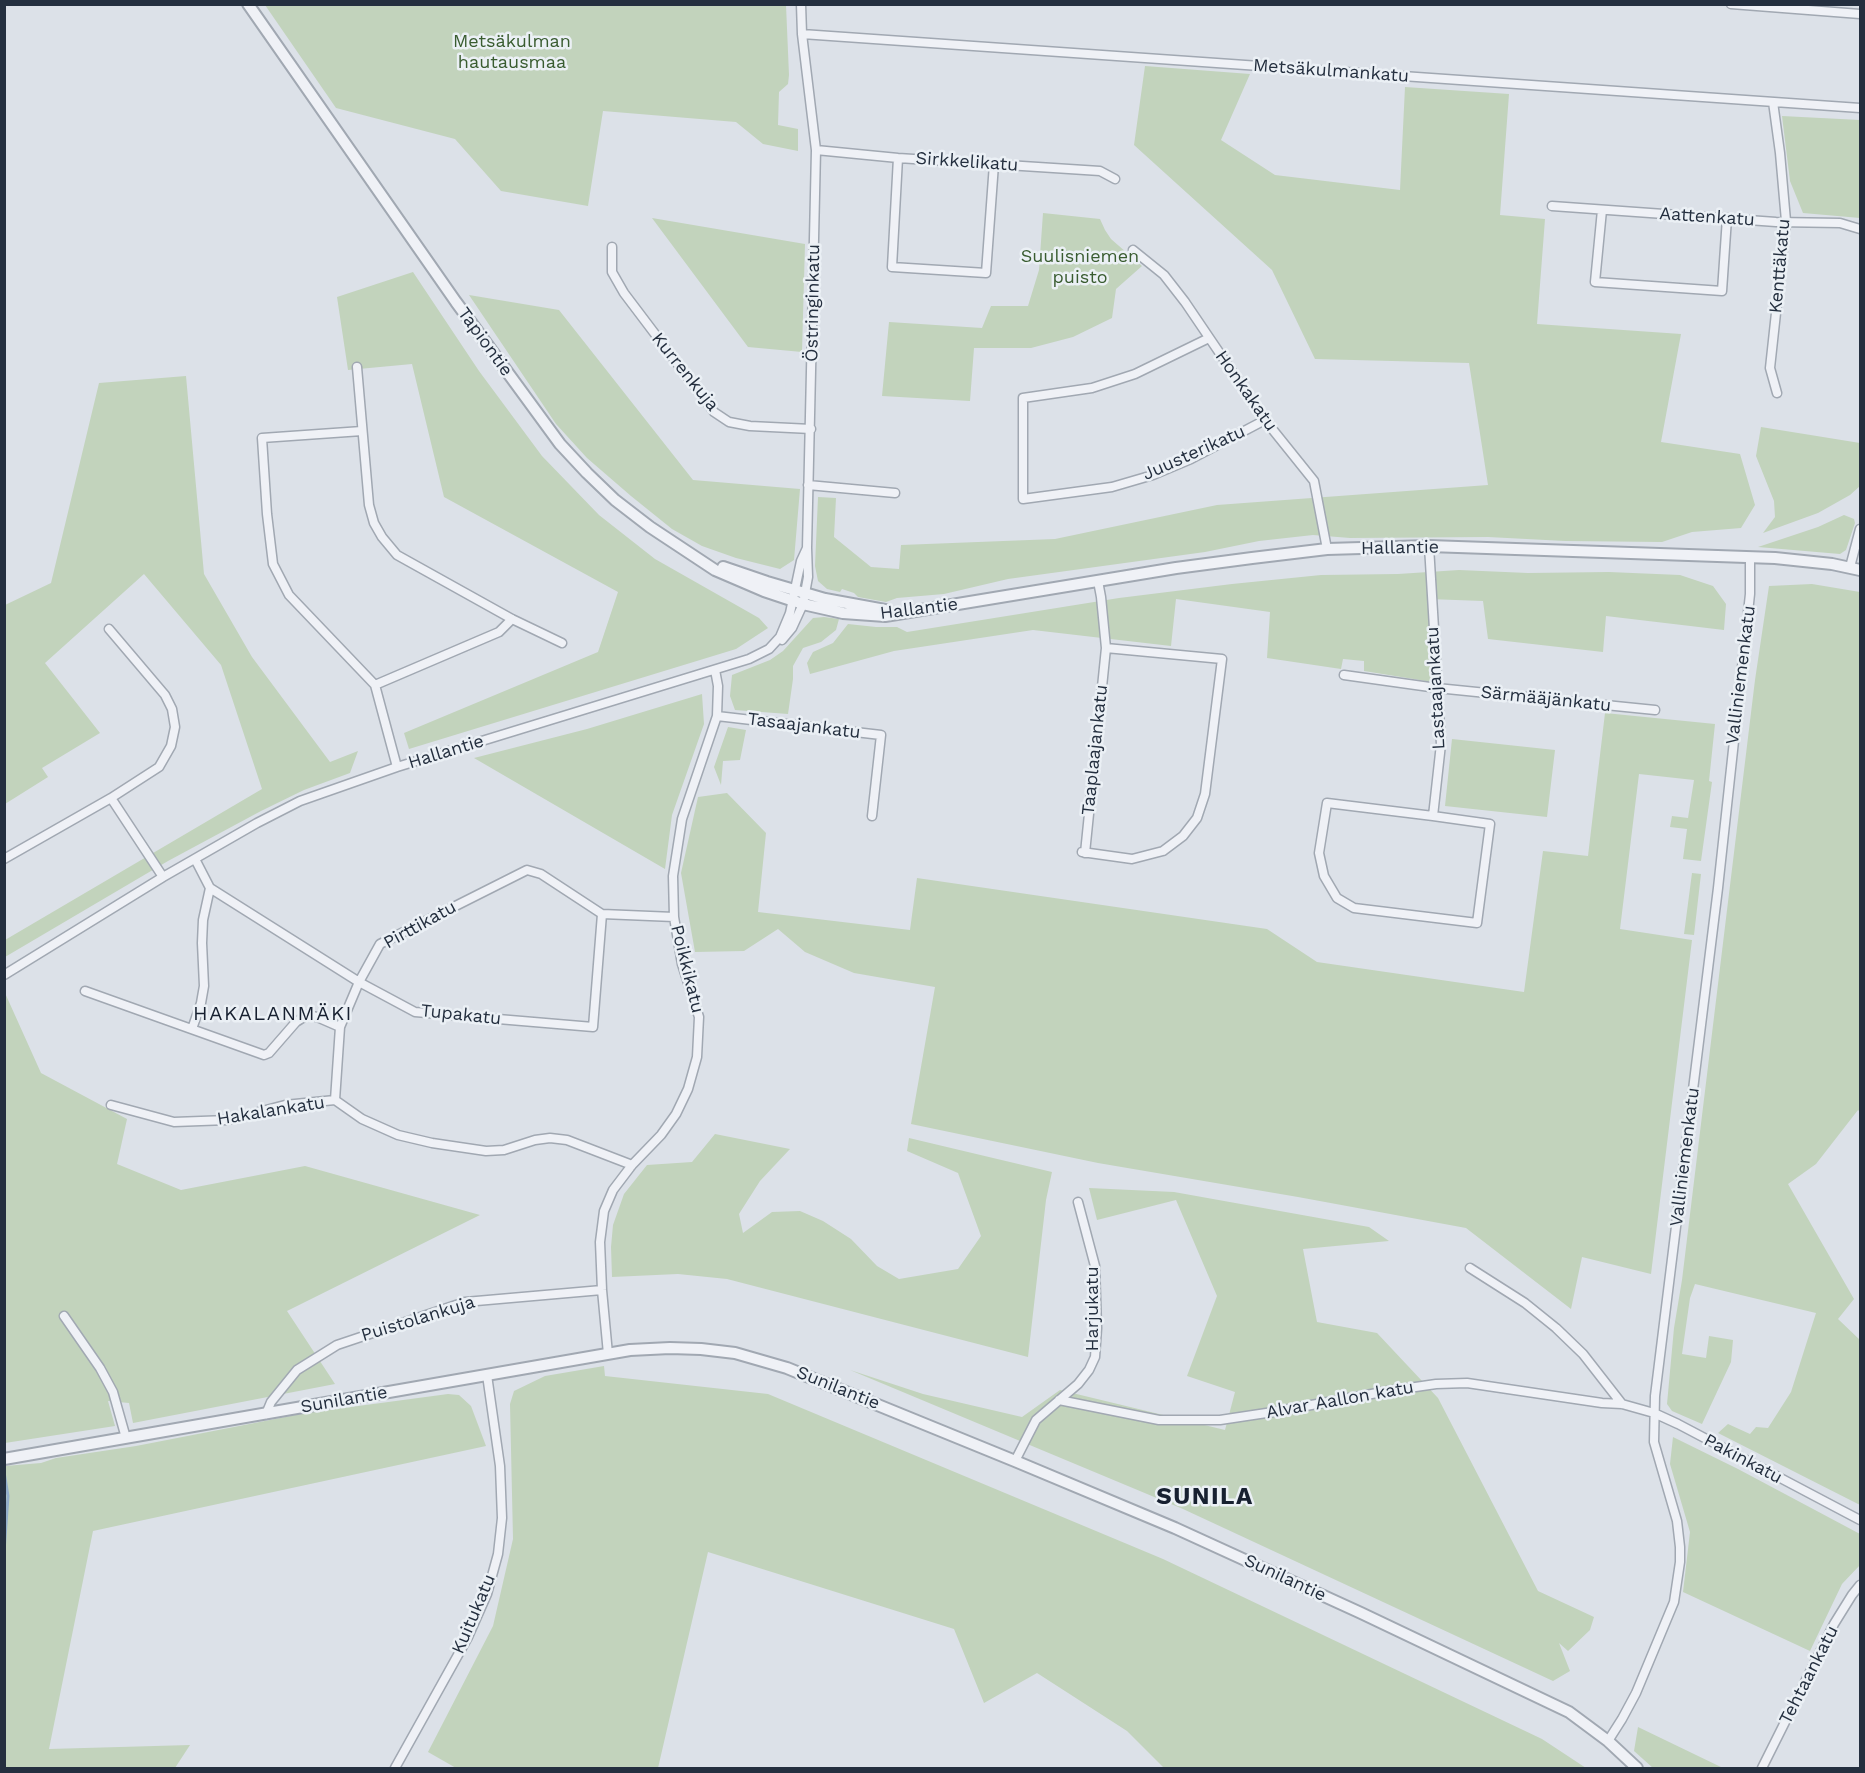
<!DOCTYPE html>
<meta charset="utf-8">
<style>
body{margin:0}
#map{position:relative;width:1865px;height:1773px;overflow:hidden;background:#dce1e8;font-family:"Work Sans",sans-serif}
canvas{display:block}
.frame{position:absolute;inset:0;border:6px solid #242f3f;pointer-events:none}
</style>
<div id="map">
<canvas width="1865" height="1773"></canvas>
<div class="frame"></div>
</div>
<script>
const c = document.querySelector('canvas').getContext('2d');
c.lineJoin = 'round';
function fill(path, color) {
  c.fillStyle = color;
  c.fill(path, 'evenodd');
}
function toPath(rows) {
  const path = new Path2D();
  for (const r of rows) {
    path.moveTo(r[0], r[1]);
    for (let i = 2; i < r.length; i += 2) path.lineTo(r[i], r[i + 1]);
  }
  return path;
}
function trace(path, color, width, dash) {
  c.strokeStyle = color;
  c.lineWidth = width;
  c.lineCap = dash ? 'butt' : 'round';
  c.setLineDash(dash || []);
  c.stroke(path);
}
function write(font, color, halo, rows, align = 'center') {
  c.font = font + ' "Work Sans",sans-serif';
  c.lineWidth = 5;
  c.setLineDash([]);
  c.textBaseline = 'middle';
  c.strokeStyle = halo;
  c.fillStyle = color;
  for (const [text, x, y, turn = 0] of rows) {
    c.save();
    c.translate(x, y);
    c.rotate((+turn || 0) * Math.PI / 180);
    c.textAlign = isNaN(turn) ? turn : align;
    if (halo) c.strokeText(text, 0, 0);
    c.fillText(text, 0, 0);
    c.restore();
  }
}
fill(toPath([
 [265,5,786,5,789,75,788,84,779,92,778,125,798,129,798,151,763,144,736,122,603,111,588,206,501,191,455,139,336,108],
 [1145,66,1250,74,1221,140,1275,175,1400,190,1405,87,1509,94,1500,215,1545,219,1537,324,1681,334,1661,442,1740,454,1755,505,1741,528,1692,532,1662,542,1565,541,1488,537,1350,538,1313,535,1259,541,1205,552,1008,579,944,594,897,598,886,602,858,597,854,593,842,589,840,592,827,589,818,581,815,566,818,497,836,498,834,537,871,567,899,569,901,545,1055,539,1217,505,1488,485,1469,363,1315,359,1272,270,1134,145],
 [1782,116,1860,120,1860,218,1803,213,1790,181],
 [1043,213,1100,219,1105,230,1111,239,1142,266,1116,289,1112,318,1073,337,1031,348,974,348,970,401,882,396,889,322,982,328,991,306,1028,306,1039,270],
 [652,218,805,244,802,352,748,347],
 [413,272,479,371,542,456,599,515,655,559,759,618,768,628,736,649,409,749,404,733,598,652,618,592,444,497,412,364,348,370,337,297],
 [469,295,559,310,693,480,800,489,794,560,780,569,736,558,702,546,672,529,631,496,587,458,556,424],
 [186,376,204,574,252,657,330,762,358,751,350,773,304,790,261,811,168,861,5,957,5,940,262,789,221,665,144,574,45,663,100,733,42,768,48,777,5,804,5,605,51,583,99,383],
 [1761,427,1860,443,1860,486,1850,495,1818,513,1763,533,1775,517,1774,501,1756,456],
 [1844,515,1854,519,1855,523,1846,550,1840,554,1758,547,1818,527],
 [1459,570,1528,573,1609,572,1680,575,1713,586,1726,604,1724,630,1606,616,1603,652,1488,639,1483,601,1428,599,1432,682,1364,671,1364,661,1343,659,1341,669,1267,658,1270,612,1176,599,1171,646,1033,630,894,651,810,674,807,663,813,652,833,643,848,624,876,627,897,627,907,632,1119,598,1232,584,1321,575,1398,574],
 [1812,584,1860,592,1860,1112,1858,1110,1816,1164,1788,1184,1854,1299,1838,1319,1860,1340,1860,1505,1718,1433,1728,1424,1750,1434,1756,1427,1768,1428,1791,1392,1816,1313,1695,1284,1690,1298,1682,1354,1706,1358,1709,1336,1733,1340,1731,1362,1702,1424,1672,1411,1667,1404,1674,1328,1682,1280,1755,680,1769,586],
 [824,617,839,619,836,630,821,642,803,648,793,666,793,679,788,714,735,710,730,696,732,675,770,660,783,651,813,618],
 [702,694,704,724,672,815,665,869,474,758,587,729],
 [1605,713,1715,724,1709,781,1712,782,1701,861,1683,859,1687,829,1670,827,1672,816,1688,818,1694,780,1639,774,1620,929,1692,940,1651,1274,1582,1257,1571,1309,1466,1228,1298,1197,1098,1163,911,1124,935,987,854,973,805,952,778,929,744,951,695,952,681,873,698,797,727,793,766,833,758,912,910,930,917,878,1267,929,1317,962,1524,992,1543,851,1588,856],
 [728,727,746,730,740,760,723,761,721,785,714,767],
 [1452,739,1555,750,1547,817,1445,806],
 [1692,873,1701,874,1694,935,1684,934],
 [5,993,41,1073,127,1119,117,1164,181,1190,305,1166,480,1215,287,1311,335,1384,133,1423,129,1403,108,1401,115,1426,5,1443],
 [715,1134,790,1149,760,1181,739,1214,743,1233,772,1212,800,1211,823,1221,851,1239,877,1266,899,1279,958,1269,981,1236,958,1173,907,1151,909,1138,1052,1172,1046,1200,1028,1357,727,1279,678,1274,612,1277,611,1247,613,1225,624,1194,647,1165,692,1162],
 [1089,1188,1174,1192,1369,1227,1389,1241,1303,1249,1317,1322,1377,1333,1438,1398,1538,1591,1594,1617,1590,1630,1568,1651,1559,1643,1570,1671,1553,1681,1183,1509,850,1370,923,1394,1022,1417,1060,1390,1225,1430,1235,1392,1187,1376,1217,1296,1176,1200,1097,1220],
 [604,1366,605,1376,768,1394,1163,1559,1542,1739,1586,1768,1164,1768,1127,1731,1037,1673,984,1703,954,1629,708,1552,658,1768,456,1768,428,1752,493,1626,513,1539,510,1404,514,1391,545,1376],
 [448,1394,459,1395,471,1406,486,1446,93,1531,49,1749,190,1745,175,1768,5,1768,5,1466,41,1463,56,1458,136,1446,306,1413],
 [1673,1437,1738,1469,1860,1534,1860,1565,1842,1584,1810,1651,1683,1592,1690,1532,1670,1464],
 [1638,1727,1723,1768,1653,1768,1634,1751]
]), '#c2d3bc');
trace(toPath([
 [4,1472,8,1496,4,1552]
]), '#93afcc', 3);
const minor = toPath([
 [1731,4,1860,14],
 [802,34,1860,108],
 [1773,102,1780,153,1786,221,1770,368,1777,393],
 [816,150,898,158,1100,171,1115,179],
 [898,158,892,267,986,273,994,164],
 [1552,206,1776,222,1840,223,1860,229],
 [1602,210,1595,282,1722,291,1727,218],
 [612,247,612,272,624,293,714,412,729,422,750,426,811,429],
 [1133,250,1164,275,1185,302,1265,420,1314,481,1327,549],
 [1209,338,1135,374,1092,388,1023,398,1023,499,1112,487,1153,475,1191,459,1265,420],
 [357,367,369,505,374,523,382,537,397,555,512,619,562,643],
 [362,431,262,438,267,514,273,564,289,595,375,685,397,767],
 [808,485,895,493],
 [1429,546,1441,744,1433,816,1490,824,1477,923,1354,908,1337,898,1324,876,1319,853,1327,803,1433,816],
 [1850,567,1860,529],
 [782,640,792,628,803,604,808,577,807,548],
 [1344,675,1437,688,1655,710],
 [375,685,499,632,512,619],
 [717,716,881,735,872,816],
 [111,798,163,877],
 [1082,852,1132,859,1163,851,1183,836,1197,818,1205,794,1222,659,1106,648],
 [1085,853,1106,648,1101,597,1098,581],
 [4,859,111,798,159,767,171,746,175,727,172,709,165,695,109,629],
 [195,859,210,888,359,982,415,1012,593,1027,602,914],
 [602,914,674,917],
 [4,975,163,877,257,823,300,801,397,767,749,659,769,649,780,637,790,613,801,561,807,548,816,150,802,34,801,4],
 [85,991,264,1055,269,1053,296,1022,307,1015,317,1017,340,1027],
 [192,1029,201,1003,204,986,202,943,203,920,210,888],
 [335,1100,340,1027,359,982,380,944,527,870,541,874,602,914],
 [111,1105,174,1122,228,1120,285,1105,335,1100,362,1119,398,1135,432,1143,486,1151,504,1150,535,1140,550,1138,567,1140,632,1165],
 [1470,1268,1525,1303,1556,1328,1583,1354,1622,1404],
 [64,1316,100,1368,113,1392,126,1438],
 [608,1354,602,1290,600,1242,604,1211,613,1190,632,1165,661,1135,676,1114,688,1089,697,1057,699,1017,682,964,674,917,673,876,682,819,717,716,718,686,715,670],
 [1059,1400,1159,1420,1220,1420,1273,1412,1388,1391,1436,1384,1467,1383,1602,1403,1622,1404,1654,1413,1678,1424,1860,1520],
 [266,1414,271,1402,297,1370,337,1345,465,1302,602,1290],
 [1015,1461,1036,1420,1078,1384,1089,1370,1095,1357,1097,1328,1095,1266,1078,1202],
 [1608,1741,1622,1719,1636,1693,1674,1602,1680,1562,1680,1547,1677,1521,1654,1442,1655,1396,1718,888,1750,594,1750,557],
 [395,1768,468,1637,487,1594,498,1554,502,1518,500,1466,487,1375],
 [1762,1768,1834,1624,1852,1595,1860,1585]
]);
const tertiary = toPath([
 [248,4,456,302,560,444,587,473,615,500,650,527,715,570,764,591,803,604,843,613,885,616,1176,568,1252,558,1327,549,1429,546,1775,558,1832,564,1860,570],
 [723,567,767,582,825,599,885,610],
 [4,1459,630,1350,670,1348,701,1349,735,1353,787,1368,1015,1461,1175,1528,1361,1613,1569,1712,1608,1741,1637,1768]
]);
trace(minor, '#a1a8b2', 11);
trace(tertiary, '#a1a8b2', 14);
trace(minor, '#eff1f6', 8);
trace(tertiary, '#eff1f6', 10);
write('18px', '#395c30', '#ebf0f5', [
 ["Metsäkulman",512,42],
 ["hautausmaa",512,63],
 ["Suulisniemen",1080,257],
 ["puisto",1080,278]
]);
write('18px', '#242f3f', '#ebf0f5', [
 ["Metsäkulmankatu",1331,71,4],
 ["Sirkkelikatu",967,162,4],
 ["Aattenkatu",1707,217,4],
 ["Kenttäkatu",1780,266,-85],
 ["Östringinkatu",813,303,-89],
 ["Tapiontie",485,342,54],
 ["Kurrenkuja",685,372,51],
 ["Honkakatu",1246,391,55],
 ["Juusterikatu",1194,453,-24],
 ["Hallantie",1400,548,-1],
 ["Hallantie",919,609,-7],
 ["Valliniemenkatu",1741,675,-83],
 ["Lastaajankatu",1436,688,-93],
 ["Särmääjänkatu",1546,699,6],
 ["Tasaajankatu",804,726,7],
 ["Taaplaajankatu",1095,750,-84],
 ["Hallantie",446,752,-17],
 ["Pirttikatu",420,925,-29],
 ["Poikkikatu",687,969,76],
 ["Tupakatu",461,1015,6],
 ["Hakalankatu",271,1111,-9],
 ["Valliniemenkatu",1685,1157,-83],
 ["Harjukatu",1093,1309,-90],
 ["Puistolankuja",418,1319,-17],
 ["Sunilantie",838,1388,22],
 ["Sunilantie",344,1400,-10],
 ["Alvar Aallon katu",1340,1400,-10],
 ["Pakinkatu",1743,1459,28],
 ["Sunilantie",1285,1578,25],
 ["Kuitukatu",474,1614,-67],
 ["Tehtaankatu",1809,1675,-63]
]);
c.letterSpacing = '1.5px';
write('20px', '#172030', '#ebf0f5', [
 ["HAKALANMÄKI",273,1014]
]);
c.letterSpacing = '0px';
c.letterSpacing = '1.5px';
write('bold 24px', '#172030', '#ebf0f5', [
 ["SUNILA",1205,1497]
]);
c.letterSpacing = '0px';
</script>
